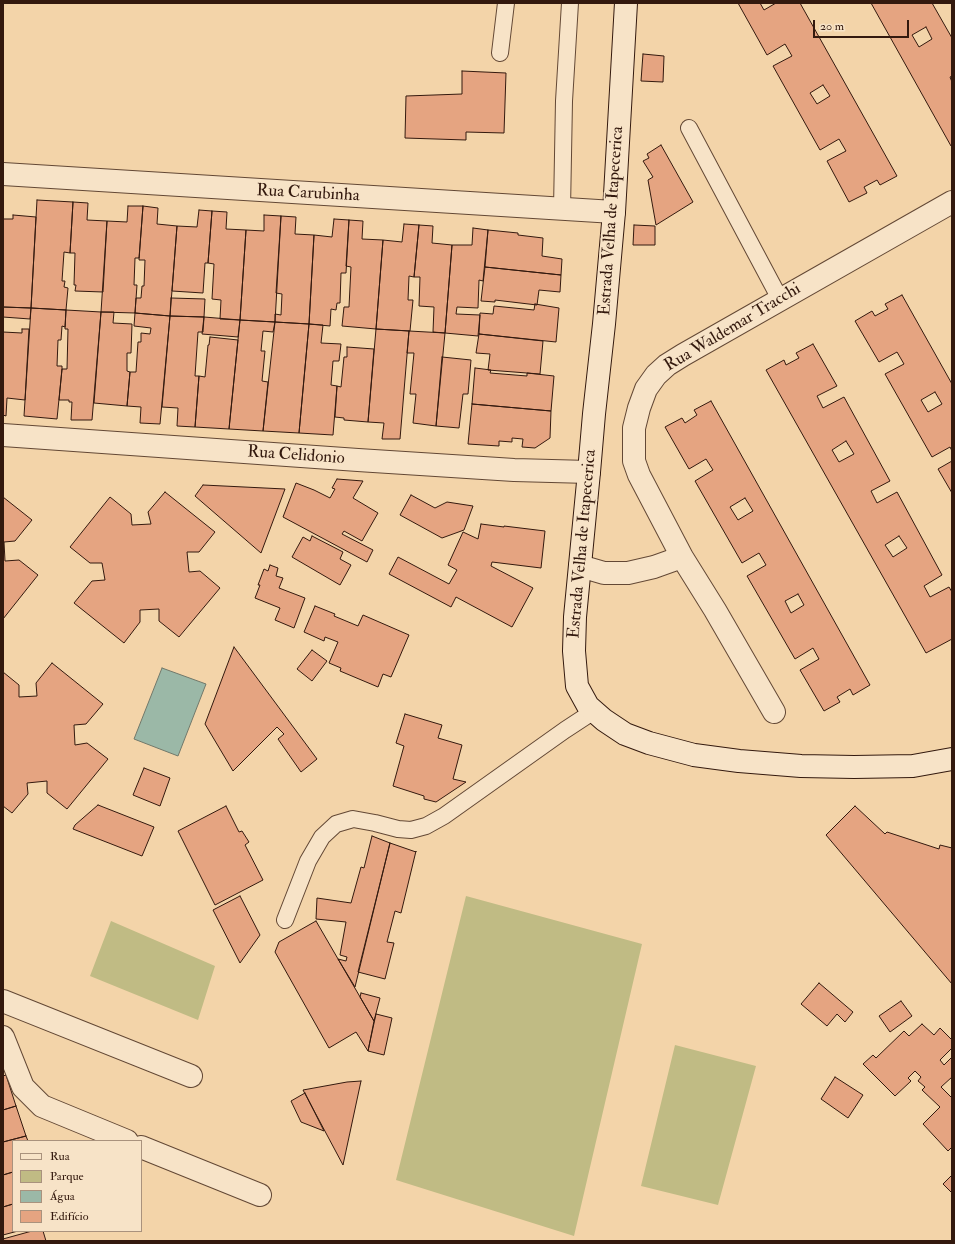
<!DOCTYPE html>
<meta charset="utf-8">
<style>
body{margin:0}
#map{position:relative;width:955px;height:1244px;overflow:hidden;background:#f3d4a9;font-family:"IM FELL Double Pica",serif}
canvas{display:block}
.frame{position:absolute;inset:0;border:4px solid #33190e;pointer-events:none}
.legend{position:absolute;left:12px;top:1140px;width:130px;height:92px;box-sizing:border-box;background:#f7e3c7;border:1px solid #a9927d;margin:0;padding:5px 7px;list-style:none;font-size:12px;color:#33190e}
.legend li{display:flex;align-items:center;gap:8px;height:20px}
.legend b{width:20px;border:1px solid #a9927d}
.scale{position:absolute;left:813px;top:20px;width:96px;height:18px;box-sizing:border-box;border:2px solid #33190e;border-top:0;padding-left:5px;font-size:12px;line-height:14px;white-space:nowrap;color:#33190e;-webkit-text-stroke:3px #f7e3c7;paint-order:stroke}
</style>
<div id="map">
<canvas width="955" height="1244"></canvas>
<div class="frame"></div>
<ul class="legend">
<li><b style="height:5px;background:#f7e3c7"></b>Rua</li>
<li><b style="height:11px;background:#c0bb84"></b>Parque</li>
<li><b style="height:11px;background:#9bb8a7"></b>Água</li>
<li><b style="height:11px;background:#e5a481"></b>Edifício</li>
</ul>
<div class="scale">20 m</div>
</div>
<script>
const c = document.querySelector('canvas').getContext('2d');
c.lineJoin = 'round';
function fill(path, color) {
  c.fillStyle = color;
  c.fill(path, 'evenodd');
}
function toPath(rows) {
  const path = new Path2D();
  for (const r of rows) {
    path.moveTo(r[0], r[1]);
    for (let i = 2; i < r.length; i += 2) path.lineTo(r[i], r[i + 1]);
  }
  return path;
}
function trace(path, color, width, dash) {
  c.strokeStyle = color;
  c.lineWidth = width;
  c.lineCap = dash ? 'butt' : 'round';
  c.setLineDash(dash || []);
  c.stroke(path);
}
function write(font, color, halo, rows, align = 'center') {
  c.font = font + ' "IM FELL Double Pica",serif';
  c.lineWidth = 3.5;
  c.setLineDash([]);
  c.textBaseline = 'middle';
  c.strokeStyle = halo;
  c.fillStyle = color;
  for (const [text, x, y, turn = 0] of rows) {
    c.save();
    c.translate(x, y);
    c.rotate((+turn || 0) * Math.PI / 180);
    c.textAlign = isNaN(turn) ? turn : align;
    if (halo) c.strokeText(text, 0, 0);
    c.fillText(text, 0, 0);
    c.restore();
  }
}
fill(toPath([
 [466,896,642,944,574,1236,396,1180],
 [111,921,215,966,198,1020,90,976],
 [675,1045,756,1066,718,1205,641,1186]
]), '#c0bb84');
const water = toPath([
 [162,668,206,684,178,756,134,739,162,668]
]);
fill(water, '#9bb8a7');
trace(water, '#71786a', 1);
const building = toPath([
 [738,3,760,3,764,10,776,3,800,3,897,176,880,185,877,180,864,187,867,193,849,202,827,161,846,151,839,139,820,150,773,66,792,56,785,44,767,55,738,3],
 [823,85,830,96,817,104,810,93,823,85],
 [871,3,932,3,952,38,952,76,950,77,952,82,952,145,951,146,871,3],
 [926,27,932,39,919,47,912,35,926,27],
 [643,54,664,56,663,82,641,81,643,54],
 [462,71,506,73,504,133,466,132,466,140,405,138,406,96,462,94,462,71],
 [661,145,693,202,656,225,648,180,653,177,643,161,649,158,647,154,661,145],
 [37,200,73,202,70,253,64,252,62,281,65,281,64,287,68,288,66,310,31,308,37,200],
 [73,202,88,203,87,220,107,221,103,292,75,291,76,285,74,285,75,253,70,253,73,202],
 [128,206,143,206,139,258,135,258,134,285,137,285,135,313,101,312,107,221,127,222,128,206],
 [143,206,158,208,157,224,177,226,170,316,135,313,136,298,141,298,142,286,144,286,145,260,139,260,143,206],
 [199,210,212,211,208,263,205,263,203,293,172,291,177,226,197,227,199,210],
 [212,211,227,212,226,229,246,230,240,320,220,319,221,300,212,299,214,264,208,263,212,211],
 [13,215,36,217,31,308,3,307,3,219,13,219,13,215],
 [264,215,281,216,275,322,240,320,246,230,264,231,264,215],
 [281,216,296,217,295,234,314,235,309,324,275,322,275,314,281,315,282,294,276,293,281,216],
 [334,219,349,220,346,273,341,273,340,303,337,303,336,310,331,309,330,326,309,324,314,235,332,237,334,219],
 [349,220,363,221,362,239,383,240,376,329,342,326,344,307,349,307,351,267,346,266,349,220],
 [404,224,419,225,414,277,409,276,408,300,413,300,410,331,376,329,383,240,402,242,404,224],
 [419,225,433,226,432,243,452,245,445,333,433,332,434,307,419,306,420,277,414,277,419,225],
 [634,225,655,226,655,245,633,245,634,225],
 [473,228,488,230,483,281,479,280,478,308,457,307,456,314,480,315,478,336,445,333,452,245,472,245,473,228],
 [488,230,518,233,518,235,543,238,542,256,562,259,561,275,485,267,488,230],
 [485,267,561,275,560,292,539,290,537,305,495,300,495,302,481,301,485,267],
 [902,295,952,384,952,451,950,447,932,457,885,374,904,364,897,352,879,362,855,321,872,311,875,316,888,309,885,304,902,295],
 [935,392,942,404,928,412,921,400,935,392],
 [171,298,205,299,204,317,170,316,171,298],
 [535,304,559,308,556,342,479,334,480,313,493,314,494,306,534,310,535,304],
 [3,307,31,308,30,319,3,317,3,307],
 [31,308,66,310,65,327,62,326,61,340,58,340,57,366,62,366,62,369,57,419,24,416,31,308],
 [66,310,101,312,92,420,71,420,72,402,69,402,69,400,59,400,62,369,67,369,68,329,65,329,66,310],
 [101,312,114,312,113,323,132,324,131,353,127,353,127,371,130,372,127,406,94,403,101,312],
 [135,313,170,316,160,424,140,423,141,407,127,406,130,372,136,372,138,342,141,342,141,333,150,334,151,328,134,326,135,313],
 [170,316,204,317,203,332,198,332,195,376,199,376,195,427,177,426,178,408,162,407,170,316],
 [204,317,240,320,238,337,202,334,204,317],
 [240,320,275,322,273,332,263,331,261,351,265,351,262,381,268,382,263,431,229,429,240,320],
 [275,322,309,324,299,433,263,431,275,322],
 [309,324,323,325,321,343,341,344,339,361,333,361,331,385,337,386,333,435,299,433,309,324],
 [22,329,29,329,25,400,7,398,6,416,3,415,3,332,22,333,22,329],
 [376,329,409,331,400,439,382,439,384,423,368,422,376,329],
 [409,331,445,333,436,426,413,423,416,394,410,394,414,353,407,353,409,331],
 [479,334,543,341,540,374,488,370,490,354,476,353,479,334],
 [210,337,238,340,229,429,195,427,199,376,205,377,208,345,209,345,210,337],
 [813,344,837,386,817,396,823,408,844,397,890,481,871,491,877,503,897,492,942,575,924,586,930,597,949,587,952,592,952,639,926,653,766,370,784,360,786,365,799,358,796,353,813,344],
 [846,441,854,454,839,462,832,450,846,441],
 [899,536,907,548,893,557,885,545,899,536],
 [347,347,374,349,368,422,344,420,344,418,335,417,337,386,341,387,344,357,347,357,347,347],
 [442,357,471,360,468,394,463,394,459,428,436,426,442,357],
 [475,368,491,370,490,373,527,376,527,373,554,376,551,411,472,404,475,368],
 [711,401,870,685,853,695,850,689,837,697,840,702,824,711,800,670,819,659,813,648,795,659,747,576,766,565,759,553,742,563,695,481,713,470,706,459,689,469,665,427,682,418,685,423,697,415,694,410,711,401],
 [745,498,753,511,738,520,730,507,745,498],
 [798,594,804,605,791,613,785,601,798,594],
 [472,404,551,411,550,438,535,448,522,447,523,439,512,438,512,442,499,441,499,446,468,444,472,404],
 [952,461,952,493,938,469,952,461],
 [337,479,363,481,353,498,378,513,362,541,344,531,342,534,373,550,367,562,283,517,296,483,314,490,330,498,335,489,332,488,337,479],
 [203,485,285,489,261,553,195,496,203,485],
 [165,492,215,532,199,552,187,552,189,572,200,571,220,588,179,637,159,621,159,609,140,610,140,622,124,643,74,603,92,581,105,580,102,563,90,563,70,547,110,497,131,514,132,525,151,524,148,512,165,492],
 [411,495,435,508,447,502,473,506,464,530,442,538,400,515,411,495],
 [3,497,32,520,15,541,4,542,5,561,19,560,38,575,3,619,3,497],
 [481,524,504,527,504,526,545,531,541,568,492,562,491,566,533,588,512,627,456,597,451,607,389,574,398,557,449,584,457,570,448,565,463,532,478,539,481,524],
 [312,536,343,552,340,559,351,565,340,585,292,557,303,537,310,541,312,536],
 [270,565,278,568,276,576,283,578,279,588,305,598,294,628,275,620,280,608,255,598,260,585,258,585,264,569,268,571,270,565],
 [315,606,335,614,334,616,358,626,363,615,409,635,391,677,383,674,378,687,340,671,341,668,329,663,338,642,325,637,324,641,304,632,315,606],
 [234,647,317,759,301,772,278,739,284,734,277,727,233,771,205,724,234,647],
 [312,650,327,661,312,681,297,669,312,650],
 [52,663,103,704,86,724,74,725,75,745,87,743,108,759,67,809,47,793,47,781,27,783,28,794,12,813,3,806,3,672,19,685,19,697,37,696,36,683,52,663],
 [405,714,442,725,438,738,462,745,453,779,466,782,436,802,424,799,424,796,393,786,404,746,396,743,405,714],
 [144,768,170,778,160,806,133,795,144,768],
 [98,805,154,827,142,856,73,829,75,825,98,805],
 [226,806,239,832,242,831,249,842,245,845,263,880,215,905,178,831,226,806],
 [855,806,885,834,887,832,939,849,940,845,952,848,952,984,826,835,855,806],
 [372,836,390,843,355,987,338,959,346,961,347,957,340,955,346,922,316,919,317,898,351,903,361,867,364,868,372,836],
 [390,843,416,852,416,851,401,913,395,911,387,942,394,943,385,979,358,972,390,843],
 [240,896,260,935,240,963,213,910,240,896],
 [316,921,374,1021,368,1051,356,1032,329,1048,275,952,279,942,316,921],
 [819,983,853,1012,845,1022,837,1014,827,1026,801,1004,819,983],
 [361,993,380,998,374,1021,360,997,361,993],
 [901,1001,912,1016,890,1032,879,1016,901,1001],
 [376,1014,392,1018,384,1055,368,1051,376,1014],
 [922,1024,934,1035,940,1028,952,1040,952,1048,940,1060,944,1065,951,1058,952,1058,952,1077,941,1087,951,1097,952,1096,952,1147,948,1151,923,1124,940,1107,922,1090,925,1087,918,1081,921,1077,915,1071,908,1078,911,1081,895,1096,863,1064,873,1055,876,1058,904,1031,909,1036,922,1024],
 [6,1075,16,1106,3,1110,3,1076,6,1075],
 [835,1077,863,1095,848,1118,821,1099,835,1077],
 [361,1081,343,1165,303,1090,347,1082,361,1081],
 [305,1093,324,1131,301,1122,291,1101,305,1093],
 [16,1106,26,1136,3,1142,3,1110,16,1106],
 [26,1136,28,1141,13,1141,13,1172,3,1175,3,1142,26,1136],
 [13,1172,13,1204,3,1207,3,1175,13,1172],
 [952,1175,952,1193,943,1184,952,1175],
 [13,1204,13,1231,18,1231,3,1235,3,1207,13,1204],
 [32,1231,43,1231,46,1241,3,1241,3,1239,32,1231]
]);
fill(building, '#e5a481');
trace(building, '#33190e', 1);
const service = toPath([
 [500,53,506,3],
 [689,128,780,299],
 [562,209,564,101,570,3],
 [285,920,308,861,322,837,336,824,353,819,375,823,398,829,411,830,426,826,444,816,565,730,594,711]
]);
const minor = toPath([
 [3,174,614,212],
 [3,435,358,460,514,470,589,472],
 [580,566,604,573,628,573,654,567,682,557],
 [774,712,715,610,682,557,639,475,634,461,634,428,639,408,646,389,656,375,667,365,683,355,952,202],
 [3,1001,191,1076],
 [3,1037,23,1087,42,1106,127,1141],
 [141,1147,260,1195]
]);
const secondary = toPath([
 [626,3,614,212,604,324,594,414,589,472,575,617,574,651,577,686,588,706,604,720,625,734,649,743,694,755,739,761,801,766,854,767,913,766,952,759]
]);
trace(service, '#634835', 18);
trace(minor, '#634835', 24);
trace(secondary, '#33190e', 24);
trace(service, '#f7e3c7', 16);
trace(minor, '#f7e3c7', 22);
trace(secondary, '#f7e3c7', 22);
write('17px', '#33190e', '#f7e3c7', [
 ["Rua Carubinha",308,194,3],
 ["Estrada Velha de Itapecerica",612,221,-86],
 ["Rua Waldemar Tracchi",733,328,-31],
 ["Rua Celidonio",296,456,4],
 ["Estrada Velha de Itapecerica",583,544,-85]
]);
</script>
